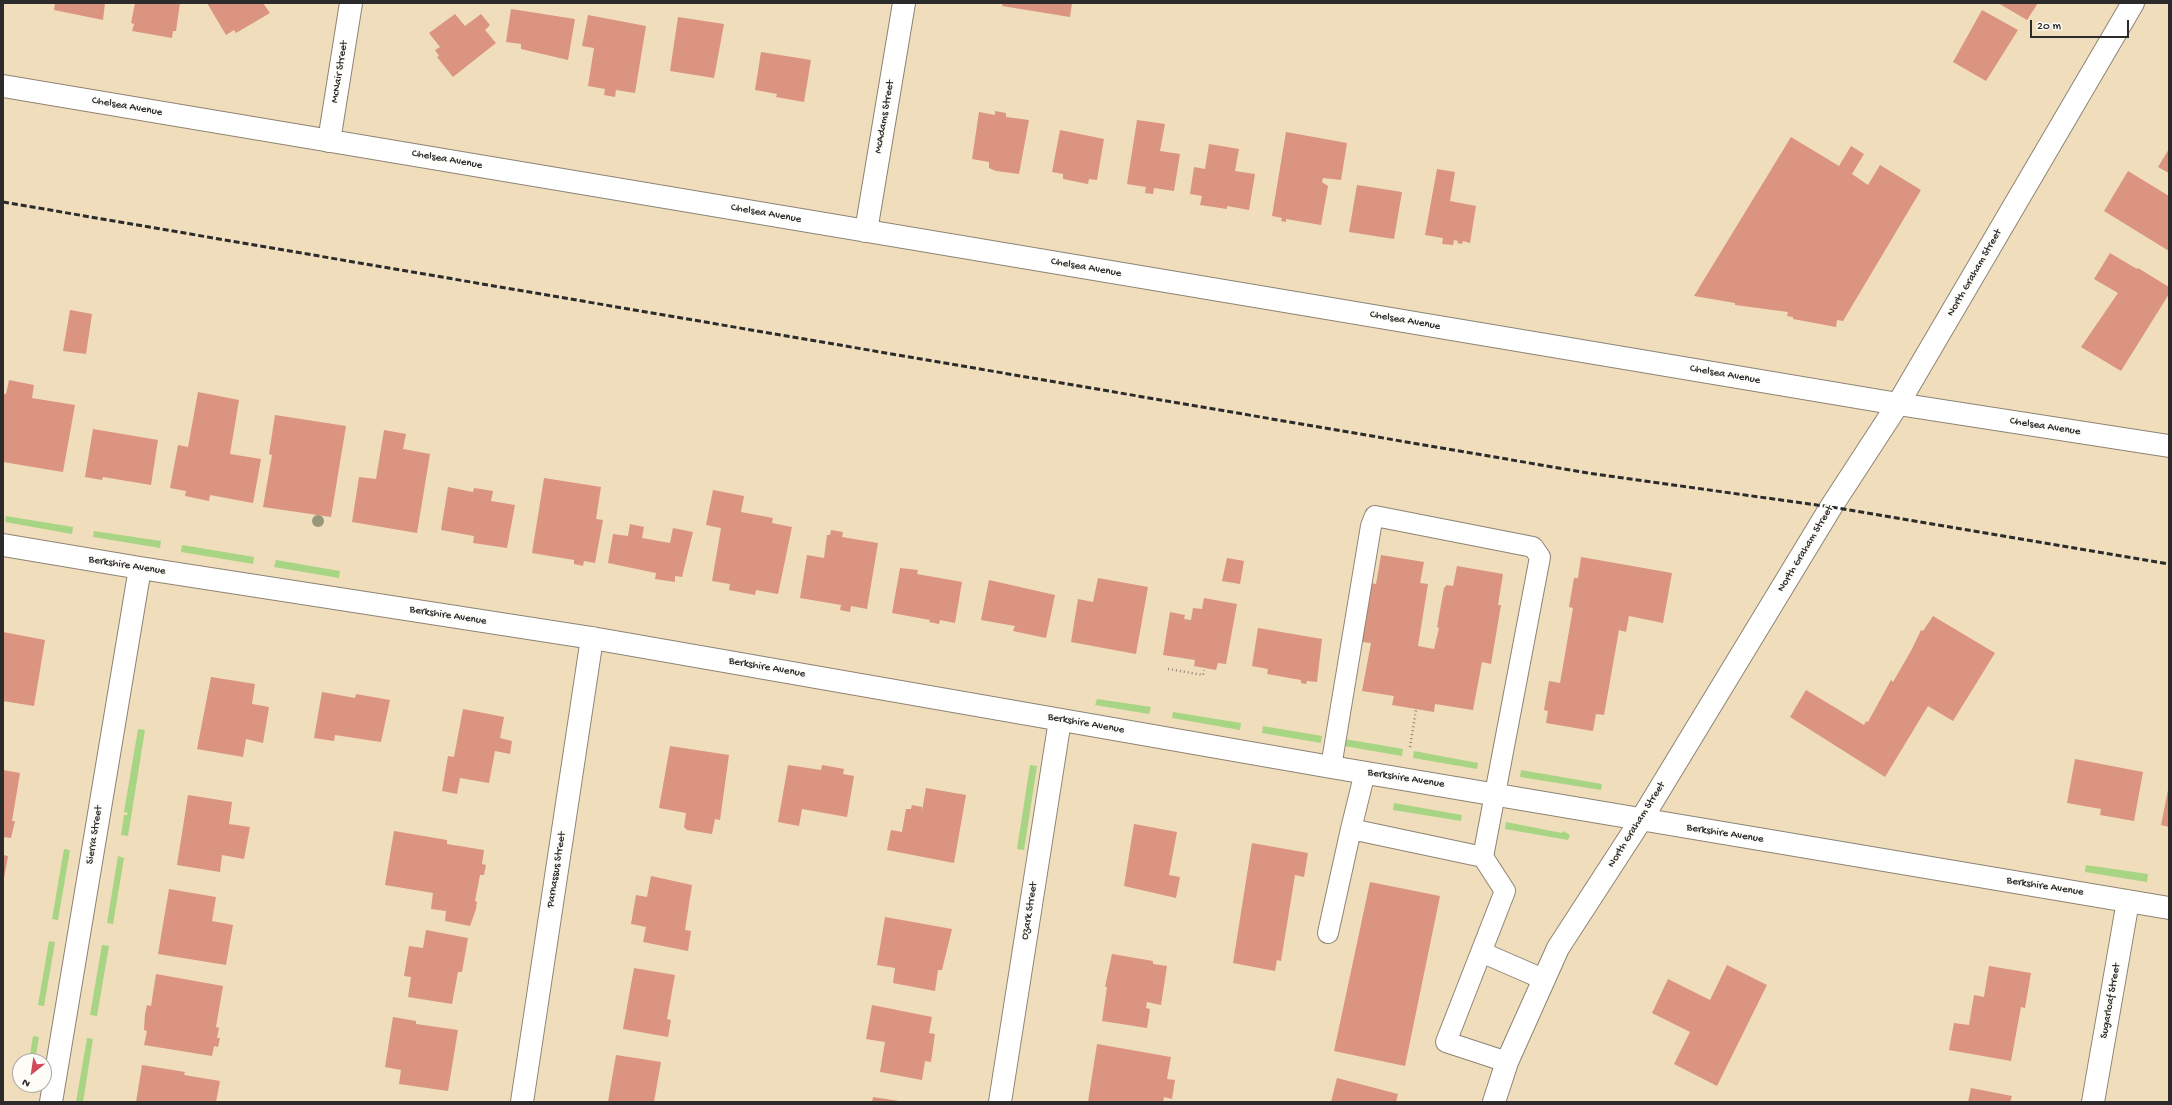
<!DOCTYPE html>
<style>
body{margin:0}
#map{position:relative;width:2172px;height:1105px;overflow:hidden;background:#f0ddbc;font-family:"Gochi Hand",sans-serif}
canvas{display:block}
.frame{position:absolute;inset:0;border:4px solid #2b2b2b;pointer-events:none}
.north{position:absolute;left:12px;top:1053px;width:40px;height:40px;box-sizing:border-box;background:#fdfcf7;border:1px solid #a9a8a5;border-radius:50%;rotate:210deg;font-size:11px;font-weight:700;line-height:16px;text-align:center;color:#2b2b2b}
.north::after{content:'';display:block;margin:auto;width:14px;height:18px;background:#d1495b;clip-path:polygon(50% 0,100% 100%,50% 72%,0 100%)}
.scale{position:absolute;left:2030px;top:20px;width:99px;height:18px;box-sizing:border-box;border:2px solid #2b2b2b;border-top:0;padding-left:5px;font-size:12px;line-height:14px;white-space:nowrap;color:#2b2b2b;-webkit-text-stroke:3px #fdfcf7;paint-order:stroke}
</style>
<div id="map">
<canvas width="2172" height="1105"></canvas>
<div class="frame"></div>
<div class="north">N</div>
<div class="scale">20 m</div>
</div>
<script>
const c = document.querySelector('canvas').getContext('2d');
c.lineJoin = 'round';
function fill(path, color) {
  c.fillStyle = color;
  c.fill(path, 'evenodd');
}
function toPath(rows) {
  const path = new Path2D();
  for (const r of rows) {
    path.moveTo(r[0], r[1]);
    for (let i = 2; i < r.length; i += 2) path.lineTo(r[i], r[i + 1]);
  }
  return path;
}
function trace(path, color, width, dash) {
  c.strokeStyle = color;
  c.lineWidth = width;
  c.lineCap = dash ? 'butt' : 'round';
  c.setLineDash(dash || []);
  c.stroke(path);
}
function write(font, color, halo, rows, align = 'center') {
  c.font = font + ' "Gochi Hand",sans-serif';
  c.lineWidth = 3.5;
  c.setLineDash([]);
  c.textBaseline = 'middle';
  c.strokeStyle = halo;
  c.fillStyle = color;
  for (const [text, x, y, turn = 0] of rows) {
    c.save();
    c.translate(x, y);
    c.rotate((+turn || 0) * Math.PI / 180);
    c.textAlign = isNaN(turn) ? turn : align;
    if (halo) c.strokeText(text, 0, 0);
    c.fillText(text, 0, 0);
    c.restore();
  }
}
fill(toPath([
 [6,516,73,527,72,534,5,522],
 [94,531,161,541,160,548,93,537],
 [182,545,254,557,253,564,181,552],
 [276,560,340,571,339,578,274,567],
 [1097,699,1151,707,1149,714,1095,705],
 [1173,712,1241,723,1240,730,1172,718],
 [1263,726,1322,736,1321,743,1262,733],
 [138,729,145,730,128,836,121,835,124,815,127,815,128,813,124,812],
 [1345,739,1403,749,1402,756,1344,746],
 [1414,751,1478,763,1477,769,1413,758],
 [1030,765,1037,766,1024,850,1017,849],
 [1521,770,1602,784,1601,790,1520,777],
 [1394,803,1462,815,1461,821,1393,810],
 [1506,822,1562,833,1563,831,1570,835,1568,840,1505,829],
 [64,849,70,850,58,920,52,919],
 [118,856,124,858,113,924,107,923],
 [2086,865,2148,874,2147,882,2085,872],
 [49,941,55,942,44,1006,38,1005],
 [102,945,109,946,97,1016,90,1015],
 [33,1036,39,1037,35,1061,29,1061],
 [87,1038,93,1039,83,1102,76,1102]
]), '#a7d583');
fill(toPath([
 [55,3,105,3,103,20,54,10],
 [135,3,180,3,176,31,173,31,172,38,132,31,134,24,131,23],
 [207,3,263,3,270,13,236,33,234,30,226,35],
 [1003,3,1072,3,1070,17,1002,6],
 [1998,3,2038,3,2027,20],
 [511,9,575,19,568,60,521,49,521,44,506,42],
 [1982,10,2018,30,1986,81,1953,62],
 [455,14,465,26,481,14,490,25,485,30,496,43,453,77,437,57,439,56,435,50,440,47,429,33],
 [588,15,646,26,635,93,616,90,615,97,604,95,605,89,588,86,594,48,582,46],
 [678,17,724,24,714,78,670,71],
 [761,52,811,60,804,102,776,97,777,94,755,90],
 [995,111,1006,113,1006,117,1029,120,1019,174,996,171,989,168,989,162,972,159,979,112,995,115],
 [1137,120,1165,124,1160,151,1180,154,1174,191,1154,188,1153,194,1145,193,1146,187,1127,184],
 [1060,130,1104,139,1097,180,1089,179,1088,184,1063,179,1063,174,1052,172],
 [1286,132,1347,143,1341,180,1323,178,1322,182,1328,186,1321,225,1286,219,1286,222,1281,221,1282,218,1272,216],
 [1791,137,1839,166,1851,146,1864,154,1852,174,1868,185,1880,165,1921,190,1843,321,1837,320,1836,327,1793,319,1793,317,1787,316,1788,312,1735,305,1735,303,1694,296],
 [1209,144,1239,149,1235,171,1255,174,1249,210,1227,206,1227,209,1200,205,1202,196,1190,194,1194,167,1205,169],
 [2169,149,2169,173,2158,167],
 [1437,169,1455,172,1450,201,1476,206,1470,243,1463,241,1462,244,1457,243,1458,241,1454,240,1453,245,1442,244,1443,238,1425,235],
 [2128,171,2169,196,2169,251,2104,211],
 [1357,185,1402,192,1394,239,1349,232],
 [2110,253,2137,269,2138,268,2169,287,2169,294,2121,371,2081,347,2118,293,2094,279],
 [70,310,92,314,86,354,63,351],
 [9,380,34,385,32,398,75,405,63,472,3,462,3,400,4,394,6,394],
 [198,392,239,400,230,454,261,459,253,503,210,495,209,501,185,496,186,491,170,488,178,445,188,447],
 [275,415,346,426,331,517,263,507,272,455,269,454],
 [93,429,158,440,151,485,103,477,102,480,85,477],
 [384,430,406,434,403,449,430,454,417,533,352,522,359,477,376,479],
 [544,478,601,487,596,519,603,520,595,563,584,561,583,566,574,564,574,560,532,553],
 [448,487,473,492,474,488,493,491,491,501,515,505,507,548,473,543,474,536,441,530],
 [713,490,744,496,741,512,773,518,772,523,792,527,778,594,756,590,755,595,729,590,730,584,712,581,721,528,706,525],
 [630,524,644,527,642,538,670,543,673,528,693,532,682,577,675,576,675,582,655,579,656,573,608,563,613,534,628,536],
 [831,530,843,532,842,537,878,543,867,609,851,606,850,612,840,610,841,605,800,598,807,555,824,558,827,535,830,535],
 [1381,555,1424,562,1420,583,1428,584,1418,646,1434,649,1439,628,1437,627,1444,588,1447,585,1453,586,1457,566,1503,574,1498,605,1501,605,1491,664,1482,662,1473,710,1435,704,1434,712,1392,705,1394,696,1362,691,1371,643,1361,642,1370,583,1376,584],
 [1581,557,1672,573,1663,623,1629,616,1626,632,1619,630,1604,715,1596,714,1593,731,1546,723,1548,711,1544,710,1549,681,1560,683,1573,608,1569,607,1574,578,1578,578],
 [1227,558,1244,561,1240,584,1222,581],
 [900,568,918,570,917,574,962,582,955,623,940,620,939,624,929,622,930,620,892,613],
 [1098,578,1148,587,1136,654,1071,642,1078,599,1093,602],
 [989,580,1055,595,1046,638,1013,631,1015,626,981,620],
 [1204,598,1237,604,1226,664,1218,663,1216,670,1194,666,1195,660,1163,655,1170,612,1185,615,1184,619,1191,620,1193,608,1202,609],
 [1933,616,1995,653,1953,721,1928,706,1885,777,1790,717,1806,690,1864,725,1866,721,1868,722,1891,680,1893,682,1912,649,1921,630,1923,631],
 [1258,628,1322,639,1317,682,1307,681,1306,684,1301,683,1301,680,1267,674,1268,669,1252,666],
 [3,632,45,640,34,706,3,701],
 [211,677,255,684,252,704,269,707,263,743,246,739,243,757,197,749],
 [322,692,355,698,356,694,390,700,381,742,335,735,334,741,314,738],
 [463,709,504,717,500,738,512,741,510,754,495,751,489,783,460,778,457,794,442,791,448,756,454,757],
 [670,746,729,755,720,820,715,819,712,834,687,830,684,827,686,813,659,808],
 [2075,759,2143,772,2134,821,2100,815,2101,809,2067,803],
 [788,765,821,770,822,765,844,769,843,774,854,776,847,817,802,809,799,826,778,822],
 [3,770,20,773,12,821,15,821,11,838,3,837],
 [926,788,966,795,954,863,887,850,891,830,902,832,906,809,911,809,912,805,922,807,922,811],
 [2168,790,2169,790,2169,827,2161,825],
 [188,795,232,802,229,824,250,827,244,859,222,855,220,872,177,865],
 [1134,824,1177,832,1169,875,1180,877,1176,898,1124,886],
 [394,831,447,840,447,844,484,850,482,864,486,865,484,875,480,875,475,901,477,902,476,909,470,926,445,921,446,911,431,909,433,893,385,885],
 [1252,843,1308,853,1304,877,1295,875,1281,961,1277,960,1275,971,1233,963],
 [3,855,8,856,4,878,3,878],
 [651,876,692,885,685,930,691,931,688,951,643,942,646,927,631,924,636,895,647,897],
 [1370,882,1440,896,1405,1066,1334,1051],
 [169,889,216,897,212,921,233,925,226,965,158,954],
 [885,917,952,929,942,970,938,970,935,991,893,983,895,968,877,965],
 [426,930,468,938,462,972,458,972,452,1004,408,997,411,977,404,976,409,946,423,948],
 [1112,954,1153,961,1153,964,1167,966,1161,1005,1147,1002,1146,1008,1150,1009,1147,1028,1102,1021,1107,987,1105,987],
 [1727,965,1767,985,1717,1086,1674,1064,1690,1032,1652,1013,1668,979,1710,1000],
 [1989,966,2031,973,2025,1008,2021,1007,2011,1061,1949,1050,1954,1023,1969,1025,1974,995,1984,997],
 [634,968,675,975,667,1019,671,1020,668,1037,623,1029],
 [156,974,223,986,216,1027,219,1028,217,1038,220,1038,218,1047,214,1046,212,1056,144,1045,147,1031,144,1030,145,1014,147,1005,151,1006],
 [872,1005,932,1017,929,1033,935,1034,931,1062,925,1061,922,1080,880,1072,885,1042,866,1039],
 [393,1017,416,1021,416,1024,458,1030,448,1091,399,1084,401,1070,385,1067],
 [1097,1044,1171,1057,1167,1079,1175,1080,1172,1099,1164,1097,1163,1102,1088,1102],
 [616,1055,661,1062,654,1102,608,1102],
 [142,1065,185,1072,184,1075,220,1081,216,1102,136,1102],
 [1337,1078,1398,1094,1396,1102,1331,1102],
 [1971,1088,2012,1096,2010,1102,1968,1102],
 [873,1097,899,1101,899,1102,872,1102]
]), '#da9480');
const service = toPath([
 [1331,767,1371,526,1375,516,1533,547,1540,557,1483,857],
 [1351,829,1365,772],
 [1328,933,1351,829,1483,857,1505,891,1446,1042,1507,1062],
 [1481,952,1543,979]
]);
const minor = toPath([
 [329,141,351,3],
 [866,231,904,3],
 [3,545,140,568,592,638,1331,767,2169,908],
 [51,1102,140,568],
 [522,1102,592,638],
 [1000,1102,1060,720],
 [2093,1102,2128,901]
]);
const tertiary = toPath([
 [3,86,1898,404,2169,446]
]);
const secondary = toPath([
 [1494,1102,1507,1062,1558,948,1641,820,1831,507,1898,404,2133,3]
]);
trace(service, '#8e8474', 22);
trace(minor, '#8e8474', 24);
trace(tertiary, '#8e8474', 24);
trace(secondary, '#8e8474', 24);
trace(toPath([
 [1168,669,1203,675,1204,670],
 [1410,747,1416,710]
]), '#8e8474', 2.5, [1, 3]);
trace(service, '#fff', 20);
trace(minor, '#fff', 22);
trace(tertiary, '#fff', 22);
trace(secondary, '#fff', 22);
trace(toPath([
 [3,202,1588,473,1831,507,2169,564]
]), '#2b2b2b', 3, [6, 3]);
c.fillStyle = '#98977b';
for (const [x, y] of [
 [318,521]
]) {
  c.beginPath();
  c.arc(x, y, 6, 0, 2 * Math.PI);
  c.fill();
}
write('11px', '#2b2b2b', '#fdfcf7', [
 ["McNair Street",340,72,-81],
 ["Chelsea Avenue",127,107,10],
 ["McAdams Street",885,117,-80],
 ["Chelsea Avenue",447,160,10],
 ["Chelsea Avenue",766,214,10],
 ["Chelsea Avenue",1086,268,10],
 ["North Graham Street",1975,273,-60],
 ["Chelsea Avenue",1405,321,10],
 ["Chelsea Avenue",1725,375,10],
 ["Chelsea Avenue",2045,427,9],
 ["North Graham Street",1806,549,-59],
 ["Berkshire Avenue",127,566,9],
 ["Berkshire Avenue",448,616,9],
 ["Berkshire Avenue",767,668,10],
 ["Berkshire Avenue",1086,724,10],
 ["Berkshire Avenue",1406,779,9],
 ["North Graham Street",1637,825,-58],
 ["Berkshire Avenue",1725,834,9],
 ["Sierra Street",95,835,-81],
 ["Parnassus Street",557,870,-81],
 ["Berkshire Avenue",2045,887,9],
 ["Ozark Street",1030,911,-81],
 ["Sugarloaf Street",2111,1001,-80]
]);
</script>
